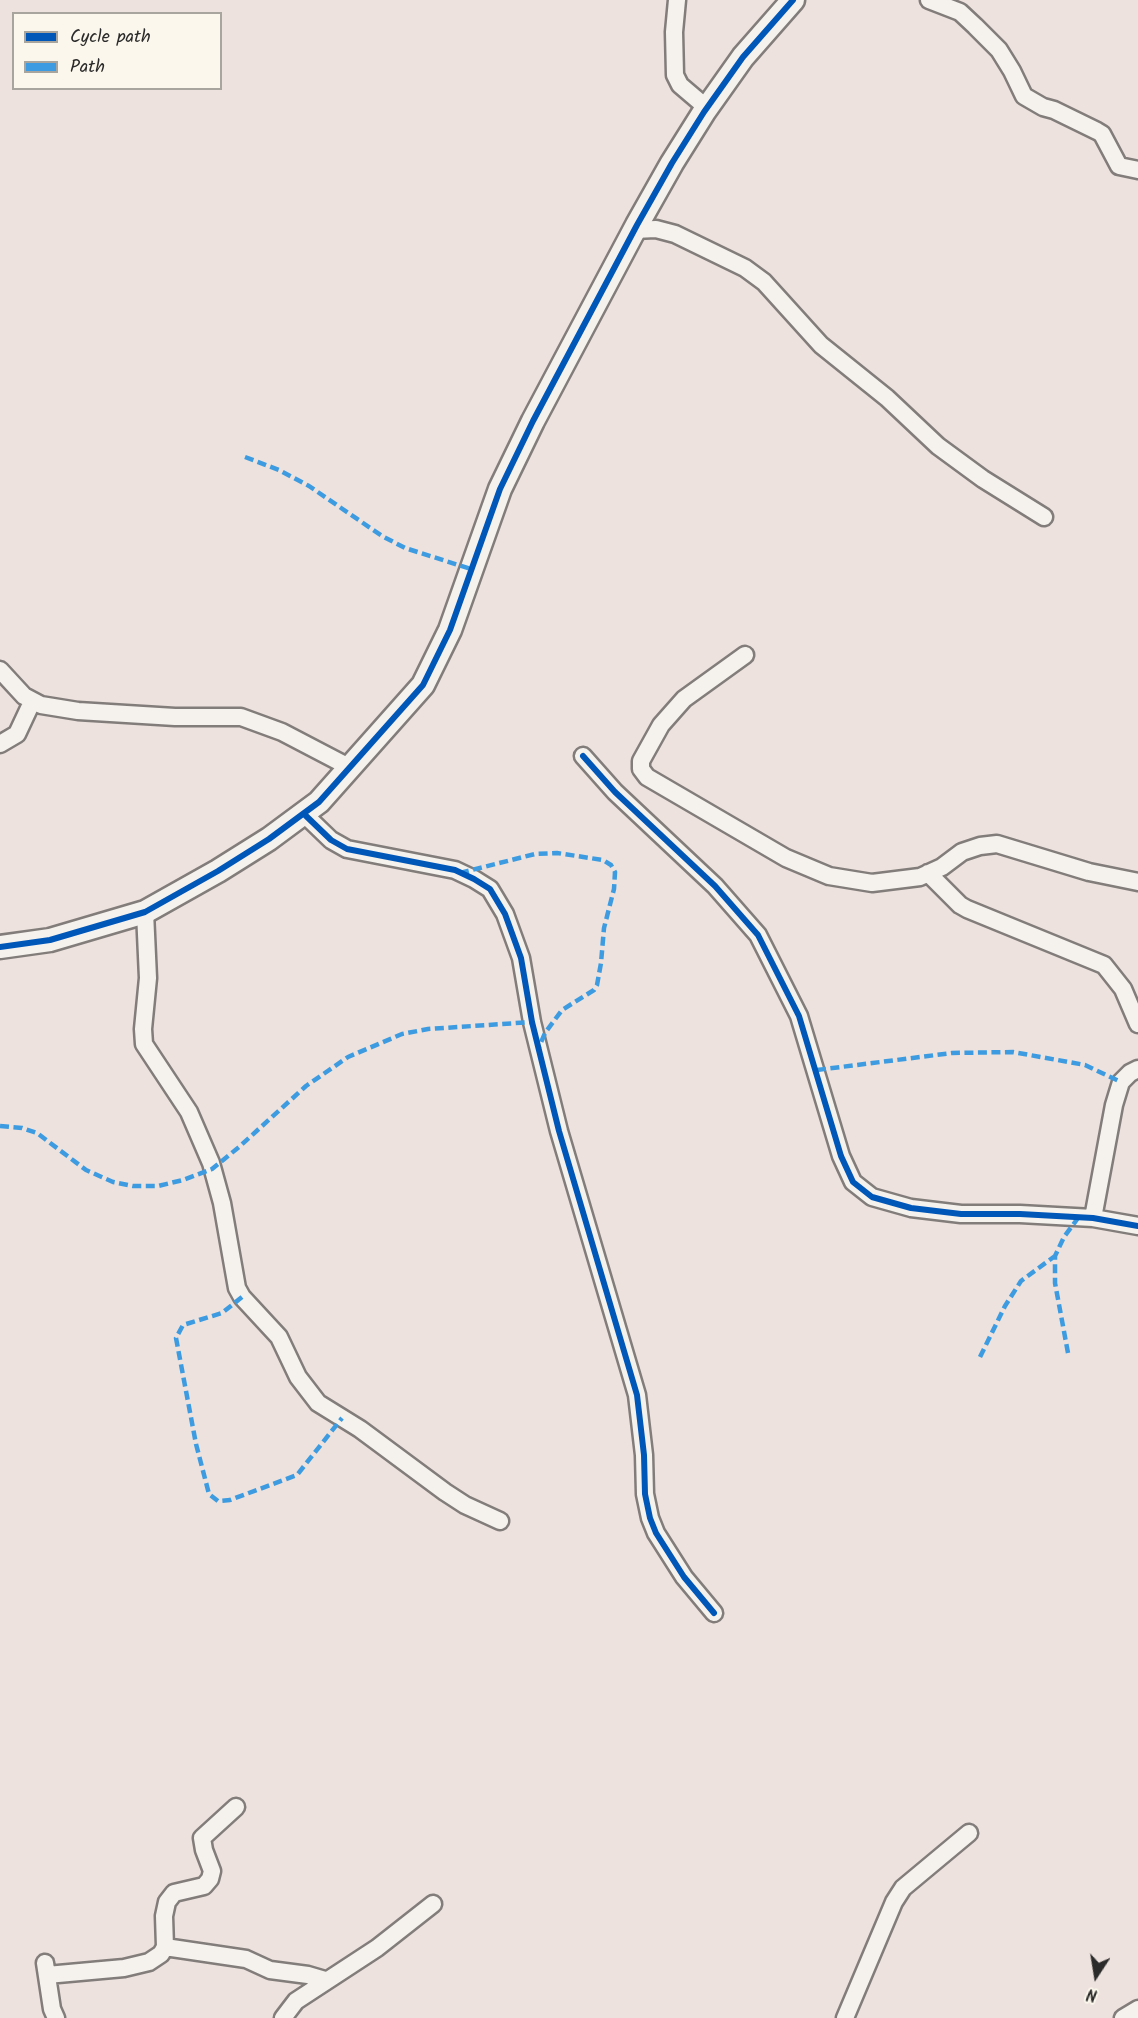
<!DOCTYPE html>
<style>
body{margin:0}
#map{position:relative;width:1138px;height:2018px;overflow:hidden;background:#ede2dd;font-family:Kalam,sans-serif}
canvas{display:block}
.legend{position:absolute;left:12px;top:12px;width:210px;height:78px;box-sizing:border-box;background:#fbf7ec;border:2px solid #a8a59f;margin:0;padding:8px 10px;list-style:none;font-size:18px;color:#2b2b2b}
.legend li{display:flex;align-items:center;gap:12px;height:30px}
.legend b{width:30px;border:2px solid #a8a59f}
.north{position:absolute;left:1066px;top:1946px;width:60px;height:60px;-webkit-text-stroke:4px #fbf7ec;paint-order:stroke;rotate:192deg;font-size:16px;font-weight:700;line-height:24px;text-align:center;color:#2b2b2b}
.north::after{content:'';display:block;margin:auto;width:21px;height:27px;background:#2b2b2b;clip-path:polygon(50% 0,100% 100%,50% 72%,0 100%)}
</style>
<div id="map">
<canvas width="1138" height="2018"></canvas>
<ul class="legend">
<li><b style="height:8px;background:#0057b8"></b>Cycle path</li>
<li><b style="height:8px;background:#3d9ce1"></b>Path</li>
</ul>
<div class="north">N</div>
</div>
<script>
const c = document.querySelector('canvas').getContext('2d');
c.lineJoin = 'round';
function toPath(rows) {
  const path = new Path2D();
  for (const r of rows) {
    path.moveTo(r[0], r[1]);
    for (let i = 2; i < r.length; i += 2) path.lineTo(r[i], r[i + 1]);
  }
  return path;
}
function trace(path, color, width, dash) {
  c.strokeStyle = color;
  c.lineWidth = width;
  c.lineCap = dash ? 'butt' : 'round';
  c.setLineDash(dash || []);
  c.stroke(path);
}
const street = toPath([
 [677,0,674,32,675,75,680,85,707,108],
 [929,0,960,12,975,26,999,50,1012,71,1024,96,1043,107,1054,110,1097,131,1102,134,1119,166,1138,170],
 [634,230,656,229,675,234,745,268,764,282,821,345,887,398,938,446,983,479,1044,517],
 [745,655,684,699,661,725,641,761,641,769,647,777,786,858,829,876,872,883,920,877,942,867,962,852,980,846,997,844,1089,872,1138,882],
 [0,670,24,696,41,705,78,711,175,717,241,717,282,732,349,767],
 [0,744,17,734,32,702],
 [583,756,615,792,715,886,758,935,799,1016,841,1156,853,1182,872,1197,911,1208,961,1214,1020,1214,1093,1218,1138,1226],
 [304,814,331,840,347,849,455,870,474,879,490,889,505,914,521,958,532,1022,559,1131,637,1395,644,1455,645,1494,650,1518,656,1533,684,1577,714,1613],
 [928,873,960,905,967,909,1104,965,1123,989,1138,1024],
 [145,912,148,978,143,1029,144,1044,189,1112,211,1163,222,1203,237,1288,242,1297,279,1337,298,1377,318,1403,360,1429,445,1492,465,1505,500,1521],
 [1093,1218,1114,1105,1121,1082,1130,1073,1138,1069],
 [165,1947,246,1959,270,1970,308,1975,325,1980],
 [45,1963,52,2009,56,2018],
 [47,1975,124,1968,149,1962,161,1954,165,1947,164,1916,167,1902,174,1893,204,1886,210,1879,212,1871,204,1850,202,1838,236,1807],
 [283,2018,296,2001,377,1948,433,1904],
 [845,2018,894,1902,903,1888,969,1833],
 [1123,2018,1138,2009]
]);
const secondary = toPath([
 [0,947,50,940,145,912,218,871,269,839,319,802,423,685,450,630,500,489,533,421,637,225,672,163,704,112,743,57,793,0]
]);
trace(street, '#827d7b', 21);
trace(secondary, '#827d7b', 27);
trace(street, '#f5f2ee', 16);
trace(secondary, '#f5f2ee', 22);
trace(toPath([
 [245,457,279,470,309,486,382,536,405,548,471,569],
 [460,873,535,854,557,853,603,860,611,865,615,872,614,889,604,928,601,963,597,985,594,990,562,1010,545,1033,539,1047],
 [817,1070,952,1053,1013,1052,1085,1065,1121,1082],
 [0,1126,22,1128,37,1133,86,1170,113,1182,133,1186,158,1186,183,1180,212,1169,239,1147,306,1086,348,1057,402,1034,428,1029,532,1022],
 [242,1297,222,1313,183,1325,176,1338,196,1444,209,1494,218,1501,230,1500,297,1475,342,1418],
 [1068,1353,1055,1283,1055,1256,1064,1237,1078,1218],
 [980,1357,1005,1306,1021,1281,1055,1256]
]), '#3d9ce1', 4.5, [9, 4.5]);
trace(toPath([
 [583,756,615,792,715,886,758,935,799,1016,841,1156,853,1182,872,1197,911,1208,961,1214,1020,1214,1093,1218,1138,1226],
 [304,814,331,840,347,849,455,870,474,879,490,889,505,914,521,958,532,1022,559,1131,637,1395,644,1455,645,1494,650,1518,656,1533,684,1577,714,1613],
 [0,947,50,940,145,912,218,871,269,839,319,802,423,685,450,630,500,489,533,421,637,225,672,163,704,112,743,57,793,0]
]), '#0057b8', 6);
</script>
